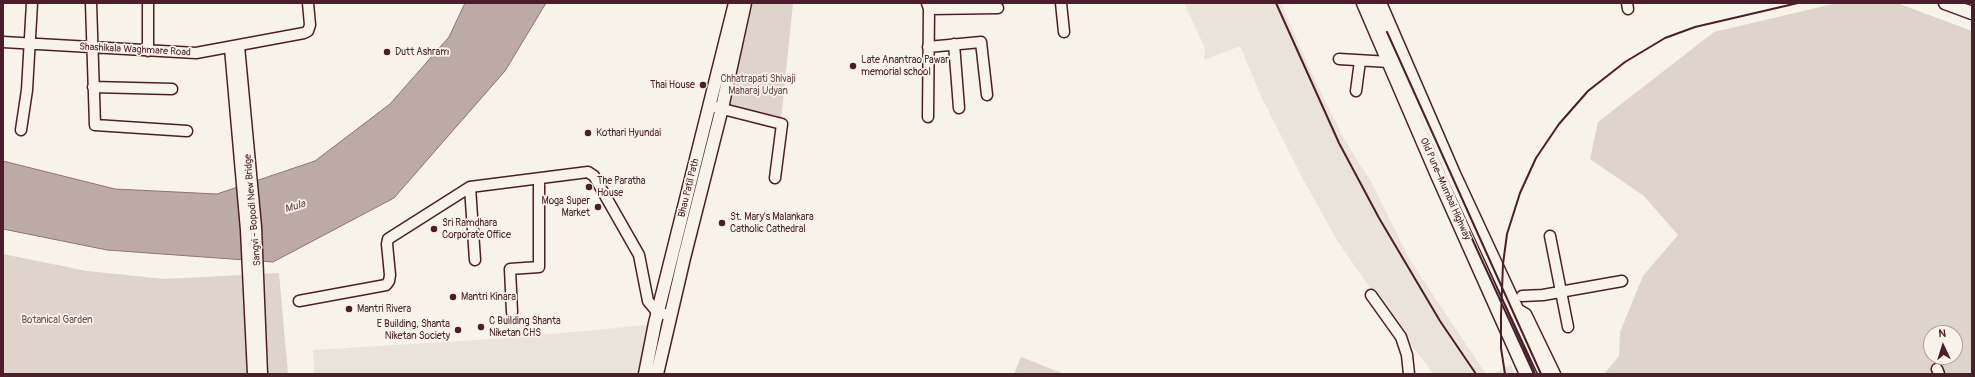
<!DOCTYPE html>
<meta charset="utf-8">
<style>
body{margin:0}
#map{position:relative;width:1975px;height:377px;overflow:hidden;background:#f7f3e8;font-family:Pangolin,sans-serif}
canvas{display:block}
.frame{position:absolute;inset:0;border:4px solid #4a1f2b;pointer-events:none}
.north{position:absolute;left:1923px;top:325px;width:40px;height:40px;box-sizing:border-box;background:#f7f3e8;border:1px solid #b29e9c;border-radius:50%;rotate:356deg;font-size:11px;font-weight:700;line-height:16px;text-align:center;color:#4a1f2b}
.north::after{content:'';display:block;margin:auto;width:14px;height:18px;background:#4a1f2b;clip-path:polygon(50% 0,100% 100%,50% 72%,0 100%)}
</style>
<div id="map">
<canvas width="1975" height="377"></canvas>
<div class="frame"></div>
<div class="north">N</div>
</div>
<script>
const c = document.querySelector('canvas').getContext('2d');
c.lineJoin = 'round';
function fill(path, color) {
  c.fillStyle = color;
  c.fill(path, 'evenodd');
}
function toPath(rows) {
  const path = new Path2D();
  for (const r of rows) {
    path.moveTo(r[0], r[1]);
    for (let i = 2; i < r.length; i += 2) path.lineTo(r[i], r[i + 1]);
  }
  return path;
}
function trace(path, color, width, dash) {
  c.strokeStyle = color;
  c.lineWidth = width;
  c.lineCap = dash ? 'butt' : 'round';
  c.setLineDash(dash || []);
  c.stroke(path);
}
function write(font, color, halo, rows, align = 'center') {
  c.font = font + ' Pangolin,sans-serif';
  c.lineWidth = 3.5;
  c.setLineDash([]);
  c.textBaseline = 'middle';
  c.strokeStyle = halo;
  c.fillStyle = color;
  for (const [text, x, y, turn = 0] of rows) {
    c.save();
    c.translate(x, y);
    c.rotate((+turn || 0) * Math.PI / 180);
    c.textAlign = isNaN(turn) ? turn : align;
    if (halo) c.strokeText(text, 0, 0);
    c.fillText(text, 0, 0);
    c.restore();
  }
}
fill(toPath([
 [1184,3,1281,3,1311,72,1344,139,1373,185,1409,259,1486,374,1434,374,1404,336,1338,242,1306,185,1261,96,1240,46,1204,60,1205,48],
 [648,325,640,374,314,374,313,350,508,338],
 [1511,364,1515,374,1492,374]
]), '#eae3da');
fill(toPath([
 [749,3,793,3,781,120,727,106],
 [1837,3,1897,3,1972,31,1972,374,1604,374,1619,356,1620,332,1643,276,1678,235,1644,196,1590,159,1598,122,1714,32],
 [1931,333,1955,333,1955,357,1931,357],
 [3,254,87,271,165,279,279,273,288,374,3,374],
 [1021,357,1064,374,1014,374]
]), '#ded4cc');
const water = toPath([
 [465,3,546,3,505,71,394,198,273,262,107,250,3,229,3,161,115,189,217,194,315,161,390,104,449,37,465,3]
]);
fill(water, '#bcaaa7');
trace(water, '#8e7275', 1);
const minor = toPath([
 [91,3,95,125,187,131],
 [148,3,148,51],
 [927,3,929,9,928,117],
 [1061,3,1064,32],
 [1627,3,1628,9],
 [929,9,998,8],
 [3,42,196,53,304,33,308,31,310,25,308,3],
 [954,44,959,108],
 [239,46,256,227,262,374],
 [928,47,981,42,987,95],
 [230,48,246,230,253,374],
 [1339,59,1390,62],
 [93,87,172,89],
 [1356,91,1360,61],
 [715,107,782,124,775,178],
 [21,130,27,90,32,3],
 [470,187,475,260],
 [1550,236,1568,327],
 [1371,295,1401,337,1407,355,1409,374],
 [1522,296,1543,295,1622,281],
 [299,301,386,285,389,281,390,275,387,244,388,239,470,187,588,172,594,176,639,255,648,301,658,313,670,315],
 [1516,308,1526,314,1555,374],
 [512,312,510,269,539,267,539,179],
 [1937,369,1939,374]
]);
const major = toPath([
 [1945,3,1972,13],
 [645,374,655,323,735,3],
 [657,374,684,258,722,108,745,3]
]);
const highway = toPath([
 [1364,3,1438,175,1527,374],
 [1379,3,1453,174,1546,374]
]);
trace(minor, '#4a1f2b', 13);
trace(major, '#4a1f2b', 15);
trace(highway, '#4a1f2b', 17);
trace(minor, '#f7f3e8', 10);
trace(major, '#f7f3e8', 12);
trace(highway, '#f7f3e8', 14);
trace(toPath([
 [1276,3,1339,143,1379,218,1440,321,1476,374],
 [1387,32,1541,374],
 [1469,232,1534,374],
 [1505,374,1501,348,1501,315,1503,264,1507,234,1520,193,1536,158,1559,124,1588,91,1625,62,1665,38,1695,27,1798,3]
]), '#4a1f2b', 2);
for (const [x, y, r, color] of [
 [387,52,4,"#4a1f2b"],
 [853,66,4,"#4a1f2b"],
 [703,85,4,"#4a1f2b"],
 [588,133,4,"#4a1f2b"],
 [589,187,4,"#4a1f2b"],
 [598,207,4,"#4a1f2b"],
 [722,223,4,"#4a1f2b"],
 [434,229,4,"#4a1f2b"],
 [453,297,4,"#4a1f2b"],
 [349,309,4,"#4a1f2b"],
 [481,327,4,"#4a1f2b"],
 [458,330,4,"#4a1f2b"]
]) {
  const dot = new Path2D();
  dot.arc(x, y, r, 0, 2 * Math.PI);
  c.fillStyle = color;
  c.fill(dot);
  trace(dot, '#f7f3e8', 1.5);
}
write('10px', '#4a1f2b', '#f7f3e8', [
 ["Shashikala Waghmare Road",135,50,3],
 ["Bhau Patil Path",689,188,-76],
 ["Old Pune–Mumbai Highway",1445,189,66],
 ["Sangvi - Bopodi New Bridge",253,210,-95]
]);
write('10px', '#4a1f2b', '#f7f3e8', [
 ["Dutt Ashram",395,52],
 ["Late Anantrao Pawar",861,60],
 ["memorial school",861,72],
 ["Thai House",695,85,"right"],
 ["Kothari Hyundai",596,133],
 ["The Paratha",597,181],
 ["House",597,193],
 ["Moga Super",590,201,"right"],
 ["Market",590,213,"right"],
 ["St. Mary's Malankara",730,217],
 ["Catholic Cathedral",730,229],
 ["Sri Ramdhara",442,223],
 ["Corporate Office",442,235],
 ["Mantri Kinara",461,297],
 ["Mantri Rivera",357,309],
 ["C Building Shanta",489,321],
 ["Niketan CHS",489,333],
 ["E Building, Shanta",450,324,"right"],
 ["Niketan Society",450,336,"right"]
], 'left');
write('10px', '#6f4c53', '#f7f3e8', [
 ["Chhatrapati Shivaji",758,79],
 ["Maharaj Udyan",758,91],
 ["Botanical Garden",57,320]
]);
write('italic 11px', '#6c4950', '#f7f3e8', [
 ["Mula",295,207,-17]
]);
</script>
